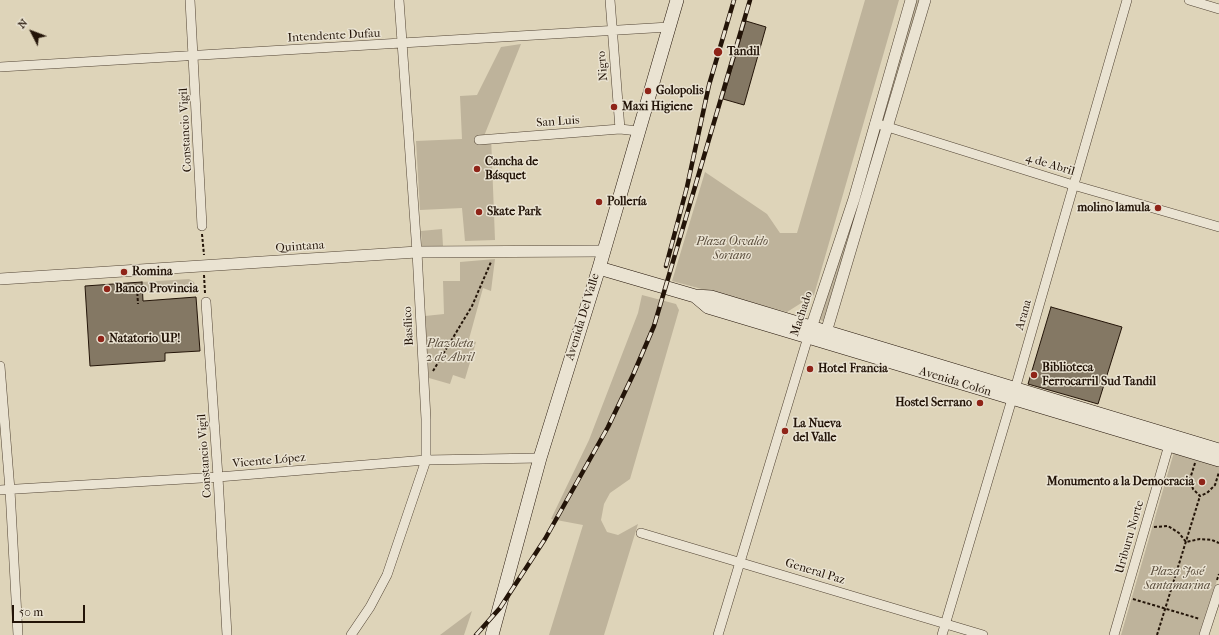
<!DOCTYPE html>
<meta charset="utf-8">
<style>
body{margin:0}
#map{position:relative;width:1219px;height:635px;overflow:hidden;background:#ded4b9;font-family:"IM FELL French Canon",serif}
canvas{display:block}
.north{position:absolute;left:12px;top:12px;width:40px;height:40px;-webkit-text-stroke:3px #eae3d2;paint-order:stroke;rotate:312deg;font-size:11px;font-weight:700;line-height:16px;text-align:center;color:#231408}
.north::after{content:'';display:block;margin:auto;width:14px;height:18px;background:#231408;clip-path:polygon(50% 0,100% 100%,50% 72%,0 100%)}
.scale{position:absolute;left:12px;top:605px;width:73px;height:18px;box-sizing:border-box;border:2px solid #231408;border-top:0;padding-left:5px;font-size:12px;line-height:14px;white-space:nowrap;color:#231408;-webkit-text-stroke:3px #eae3d2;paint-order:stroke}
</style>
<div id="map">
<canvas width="1219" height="635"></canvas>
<div class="north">N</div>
<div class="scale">50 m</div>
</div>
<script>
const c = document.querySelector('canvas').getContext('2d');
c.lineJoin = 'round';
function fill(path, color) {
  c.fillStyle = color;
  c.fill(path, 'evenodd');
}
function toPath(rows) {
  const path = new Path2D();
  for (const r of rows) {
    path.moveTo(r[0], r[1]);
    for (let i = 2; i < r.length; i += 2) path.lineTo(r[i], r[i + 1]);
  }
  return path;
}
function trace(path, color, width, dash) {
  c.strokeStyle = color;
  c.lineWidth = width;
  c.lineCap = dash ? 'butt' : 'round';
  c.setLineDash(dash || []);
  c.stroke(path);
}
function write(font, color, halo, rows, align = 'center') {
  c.font = font + ' "IM FELL French Canon",serif';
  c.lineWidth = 3;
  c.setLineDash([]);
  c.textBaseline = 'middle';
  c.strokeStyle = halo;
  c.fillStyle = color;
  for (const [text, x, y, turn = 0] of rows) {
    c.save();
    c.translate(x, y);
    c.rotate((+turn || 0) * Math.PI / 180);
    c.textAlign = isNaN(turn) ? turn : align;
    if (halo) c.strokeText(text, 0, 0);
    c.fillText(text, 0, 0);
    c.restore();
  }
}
fill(toPath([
 [865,0,899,0,814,295,787,312,672,281,705,172,767,214,780,233,797,233],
 [915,0,919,0,884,120,880,119],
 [521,44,484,136,491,136,495,240,465,241,462,208,420,210,416,141,462,139,460,96,477,95,501,47],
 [878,133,881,134,823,321,820,320],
 [442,229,443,246,422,248,421,231],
 [495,259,491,291,483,288,469,339,476,342,465,379,453,375,450,384,429,378,425,316,444,314,443,281,460,281,460,262],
 [189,279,194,282,196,289,143,291,142,282],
 [642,295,676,304,679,310,630,479,610,493,604,504,601,520,607,532,618,535,638,524,604,635,549,635,583,525,551,519,589,440,638,313],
 [1174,452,1219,465,1219,574,1200,635,1121,635],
 [472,611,464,635,440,635]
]), '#beb39b');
const building = toPath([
 [746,21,766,27,744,105,723,99,746,21],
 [142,282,143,301,196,297,200,351,165,353,165,361,90,366,85,286,142,282],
 [1051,307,1122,327,1098,404,1028,384,1051,307]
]);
fill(building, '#847864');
trace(building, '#231408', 1);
const minor = toPath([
 [190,0,202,226],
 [610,0,620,129],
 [1189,0,1219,9],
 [0,67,669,27],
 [875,123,1073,185,1219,227],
 [479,140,620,129,638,131],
 [206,302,218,477,227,635],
 [0,366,10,490,18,635],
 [0,490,218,477,426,460,540,458],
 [641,533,983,635],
 [351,635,370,607,387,575,426,460,426,419,417,252,399,0],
 [718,635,808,337],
 [942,635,1015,389,1127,0],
 [1114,635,1169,445],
 [1204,635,1219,589]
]);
const tertiary = toPath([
 [0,279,417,252,603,251],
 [809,334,854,199,911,0],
 [824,339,925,0]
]);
const secondary = toPath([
 [599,268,695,296,711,297,1219,450],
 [695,296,708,307,1219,460],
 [492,635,540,458,599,268,677,0]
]);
trace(minor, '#524434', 10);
trace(tertiary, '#524434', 12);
trace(secondary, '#231408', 14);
trace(toPath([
 [202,234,204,255],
 [204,275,205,293],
 [137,288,138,304],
 [433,371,472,306,491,262],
 [1195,463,1190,479,1193,489,1200,496,1207,493,1215,485,1219,472],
 [1154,527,1168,526,1179,533,1186,542,1200,539,1212,540,1219,543],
 [1217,580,1219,574],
 [1133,599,1200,619],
 [1157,635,1200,496]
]), '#231408', 2, [3, 2]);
trace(minor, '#eae3d2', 9);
trace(tertiary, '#eae3d2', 11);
trace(secondary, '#eae3d2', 13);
const rail = toPath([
 [666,266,687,187,709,85,734,0],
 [476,635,500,608,545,539,608,427,633,375,654,326,750,0]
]);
trace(rail, '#231408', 4.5);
trace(rail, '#eae3d2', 3, [9]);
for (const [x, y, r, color] of [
 [718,52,5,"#8f2418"],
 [648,91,4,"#8f2418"],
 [614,107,4,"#8f2418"],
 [477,169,4,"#8f2418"],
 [599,202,4,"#8f2418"],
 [1158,208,4,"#8f2418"],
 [479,212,4,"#8f2418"],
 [124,272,4,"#8f2418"],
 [107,289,4,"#8f2418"],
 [101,339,4,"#8f2418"],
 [810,369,4,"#8f2418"],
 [1034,375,4,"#8f2418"],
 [980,403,4,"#8f2418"],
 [785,431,4,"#8f2418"],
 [1202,482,4,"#8f2418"]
]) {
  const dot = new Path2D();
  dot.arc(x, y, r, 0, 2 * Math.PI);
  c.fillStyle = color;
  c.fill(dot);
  trace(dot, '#eae3d2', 1.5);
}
write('12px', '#231408', '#eae3d2', [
 ["Intendente Dufau",334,36,-3],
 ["Nigro",603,66,-95],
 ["San Luis",558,122,-4],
 ["Constancio Vigil",186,130,-93],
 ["4 de Abril",1050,165,17],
 ["Quintana",300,247,-4],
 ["Machado",802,314,-72],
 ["Arana",1024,315,-74],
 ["Avenida Del Valle",583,317,-73],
 ["Basílico",409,326,-93],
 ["Avenida Colón",955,382,17],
 ["Constancio Vigil",205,456,-94],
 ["Vicente López",269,461,-5],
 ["Uriburu Norte",1130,537,-74],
 ["General Paz",815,572,17]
]);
write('bold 12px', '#231408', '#eae3d2', [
 ["Tandil",727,52],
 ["Golopolis",656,91],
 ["Maxi Higiene",622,107],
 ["Cancha de",485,162],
 ["Básquet",485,176],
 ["Pollería",607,202],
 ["molino lamula",1150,208,"right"],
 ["Skate Park",487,212],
 ["Romina",132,272],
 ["Banco Provincia",115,289],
 ["Natatorio UP!",109,339],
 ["Biblioteca",1042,368],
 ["Ferrocarril Sud Tandil",1042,382],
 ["Hotel Francia",818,369],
 ["Hostel Serrano",972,403,"right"],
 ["La Nueva",793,424],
 ["del Valle",793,438],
 ["Monumento a la Democracia",1194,482,"right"]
], 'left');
write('italic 12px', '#594c3b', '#eae3d2', [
 ["Plaza Osvaldo",732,242],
 ["Soriano",732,256],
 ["Plazoleta",450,344],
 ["2 de Abril",450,358],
 ["Plaza José",1177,572],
 ["Santamarina",1177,586]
]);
</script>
